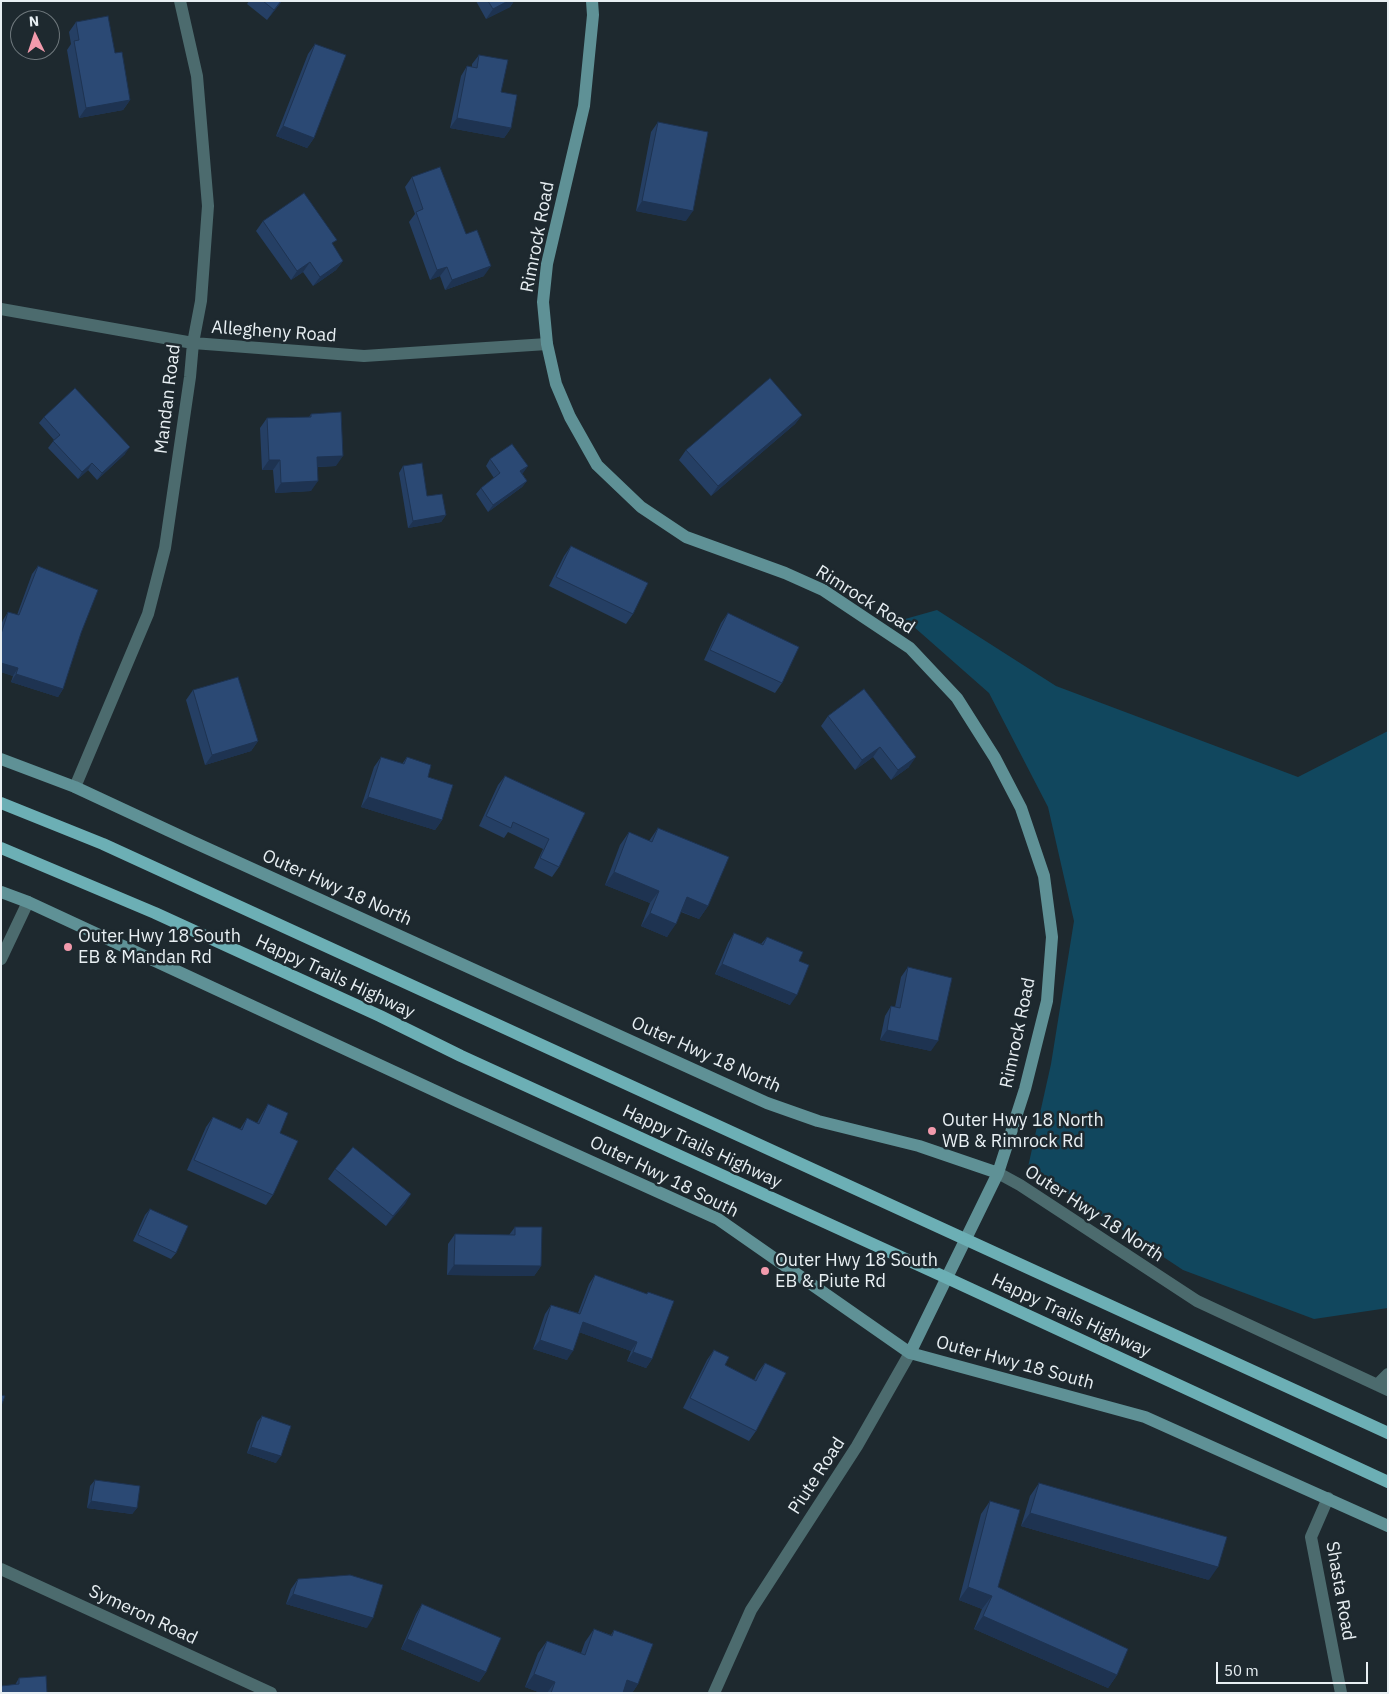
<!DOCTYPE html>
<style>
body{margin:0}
#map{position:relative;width:1389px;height:1694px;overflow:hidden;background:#1e292f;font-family:"IBM Plex Sans",sans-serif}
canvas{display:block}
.frame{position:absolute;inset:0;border:2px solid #e8eff3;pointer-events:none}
.north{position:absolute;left:10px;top:10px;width:50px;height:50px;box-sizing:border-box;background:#1e292f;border:1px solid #6f787d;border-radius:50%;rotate:356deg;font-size:14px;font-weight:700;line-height:20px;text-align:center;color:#e8eff3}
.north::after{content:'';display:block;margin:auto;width:18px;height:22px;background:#f29aac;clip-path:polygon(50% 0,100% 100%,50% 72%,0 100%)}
.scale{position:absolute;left:1216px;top:1662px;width:152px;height:22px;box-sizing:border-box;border:2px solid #e8eff3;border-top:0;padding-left:6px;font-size:15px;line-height:18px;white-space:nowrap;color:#e8eff3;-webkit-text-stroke:4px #1e292f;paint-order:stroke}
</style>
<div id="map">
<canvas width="1389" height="1694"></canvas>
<div class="frame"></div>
<div class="north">N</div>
<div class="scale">50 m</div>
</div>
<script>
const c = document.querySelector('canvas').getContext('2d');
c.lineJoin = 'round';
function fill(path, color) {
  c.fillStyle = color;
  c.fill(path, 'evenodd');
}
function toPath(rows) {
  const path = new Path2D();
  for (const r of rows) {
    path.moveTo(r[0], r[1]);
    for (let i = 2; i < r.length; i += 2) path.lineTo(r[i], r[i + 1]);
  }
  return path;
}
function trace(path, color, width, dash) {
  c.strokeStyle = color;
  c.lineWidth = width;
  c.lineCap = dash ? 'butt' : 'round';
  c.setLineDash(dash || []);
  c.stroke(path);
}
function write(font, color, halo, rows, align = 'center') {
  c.font = font + ' "IBM Plex Sans",sans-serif';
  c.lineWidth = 5;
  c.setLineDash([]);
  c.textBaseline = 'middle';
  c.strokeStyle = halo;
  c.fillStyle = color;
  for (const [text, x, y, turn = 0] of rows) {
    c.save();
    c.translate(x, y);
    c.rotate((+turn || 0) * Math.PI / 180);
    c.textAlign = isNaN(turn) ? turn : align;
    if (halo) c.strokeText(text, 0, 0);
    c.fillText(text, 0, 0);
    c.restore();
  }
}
fill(toPath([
 [937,610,1056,686,1298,777,1388,731,1388,1308,1314,1319,1183,1270,1028,1167,1051,1064,1074,921,1048,807,989,693,905,619]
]), '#11475e');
trace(toPath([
 [1,309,193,343,364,356,547,344],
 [75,787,148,614,165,548,190,377,193,343,201,301,208,206,197,76,180,1],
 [1,959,28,902],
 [998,1173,1020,1185,1197,1301,1388,1390],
 [1377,1385,1388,1374],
 [1328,1498,1311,1537,1341,1693],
 [1,1569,271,1693],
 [714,1693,751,1610,857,1446,910,1353]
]), '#4c6b6e', 12);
trace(toPath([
 [592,1,593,15,584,106,547,264,543,302,547,344,556,384,570,417,597,465,641,507,686,537,785,573,823,590,910,648,957,698,995,758,1021,808,1044,876,1052,937,1047,1001,1025,1089,998,1173,910,1353],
 [1,759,75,787,191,841,767,1103,818,1121,919,1146,998,1173],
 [1,892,28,902,457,1101,718,1219,910,1353,1145,1417,1388,1526]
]), '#5f9196', 12);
trace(toPath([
 [1,803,103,844,1388,1433],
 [1,848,155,913,380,1016,461,1056,947,1278,1388,1482]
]), '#6cafb5', 12);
fill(toPath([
 [249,1,282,1,267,20,247,4],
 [476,1,514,1,510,7,486,19],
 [76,22,115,53,130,100,123,110,79,118,67,50,71,44,69,32],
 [315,44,314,138,307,148,276,136,308,54],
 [479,55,501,92,511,128,504,138,450,128,461,76,467,66,472,67,472,64],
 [658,122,686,221,636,211,651,132],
 [412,177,466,234,484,276,445,290,440,276,430,280,409,222,415,214,405,187],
 [263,221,333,245,343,261,336,270,313,286,303,272,291,280,256,231],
 [311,414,336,466,318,467,311,491,275,493,273,470,262,470,260,428,267,418,309,417],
 [802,415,795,424,711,496,679,460,686,450],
 [44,417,125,454,97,480,88,470,78,479,48,448,54,440,39,423],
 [490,459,528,466,522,473,527,481,522,487,488,512,476,494,481,488,494,478,486,466],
 [403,466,427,496,446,515,441,522,408,528,399,473],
 [571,546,633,614,626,624,549,586,564,556],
 [38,566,81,633,63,689,58,697,11,682,13,676,1,672,1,625,3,620,8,612,17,615,32,574],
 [728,613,782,683,775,693,704,660,721,623],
 [864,689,909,767,891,780,873,757,855,770,821,726,828,716],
 [193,690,258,741,251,751,205,765,186,700],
 [381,757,402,764,407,757,428,777,442,820,435,830,361,807,374,767],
 [505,776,585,813,559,867,552,877,534,868,543,849,508,832,504,838,479,826,498,785],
 [658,828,708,906,699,919,681,912,667,937,641,926,650,903,605,885,620,845,629,832,649,841],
 [734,933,761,944,767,937,799,961,790,1005,715,974,728,943],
 [908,967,931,1051,880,1040,885,1016,891,1006,895,1007,901,977],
 [268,1104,280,1133,273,1195,266,1205,187,1170,206,1127,213,1117,240,1129,247,1118,257,1123,262,1114],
 [335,1169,411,1194,386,1226,328,1179],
 [150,1209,176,1253,171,1259,133,1241,145,1215],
 [515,1227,541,1266,534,1276,447,1275,448,1244,455,1234,509,1235],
 [595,1275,647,1294,648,1292,652,1359,646,1368,627,1361,631,1351,579,1332,567,1360,533,1349,545,1314,551,1305,578,1313,589,1284],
 [714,1350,725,1365,754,1380,758,1372,765,1363,756,1431,749,1441,683,1408,707,1360],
 [262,1416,276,1463,247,1453,257,1422],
 [95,1480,137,1508,132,1514,87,1508,90,1486],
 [1039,1483,1209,1580,1021,1526,1030,1496],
 [990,1501,998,1587,1117,1675,1108,1688,974,1629,982,1609,959,1600,981,1514],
 [298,1579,367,1628,286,1604,291,1589],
 [422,1604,486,1672,479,1682,401,1649,416,1614],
 [594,1629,611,1635,614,1630,638,1684,632,1693,541,1693,525,1687,538,1653,547,1641,581,1653,585,1642],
 [19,1678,47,1693,15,1685]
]), '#253f64');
fill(toPath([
 [281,1,282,1,267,20,274,10],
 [508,1,514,1,510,7,486,19,493,9],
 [130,100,123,110,79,118,86,108],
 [457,118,511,128,504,138,450,128],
 [283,126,314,138,307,148,276,136],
 [642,201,693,211,686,221,636,211],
 [343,261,336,270,313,286,320,277],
 [310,262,303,272,291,280,297,271],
 [491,266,484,276,445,290,452,280],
 [447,267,440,276,430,280,437,270],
 [802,415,795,424,711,496,718,486],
 [130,447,125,454,97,480,102,473],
 [343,456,336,466,310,467,317,457],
 [269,460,280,460,273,470,262,470],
 [92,463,88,470,78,479,82,472],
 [528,466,523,473,516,478,520,471],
 [318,481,311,491,275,493,281,483],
 [527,481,522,487,488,512,493,505],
 [446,515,441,522,408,528,413,521],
 [1,663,18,668,13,676,1,672],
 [16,674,63,689,58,697,11,682],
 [258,741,251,751,205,765,212,755],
 [880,747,873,757,855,770,862,760],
 [916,757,909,767,891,780,898,770],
 [368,797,442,820,435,830,361,807],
 [614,872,659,891,650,903,605,885],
 [687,897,708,906,699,919,678,910],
 [650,913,676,924,667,937,641,926],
 [722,964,797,995,790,1005,715,974],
 [887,1030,938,1041,931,1051,880,1040],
 [411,1194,405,1204,386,1226,393,1216],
 [454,1265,541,1266,534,1276,447,1275],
 [583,1322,637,1342,631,1351,576,1331],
 [540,1340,573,1351,567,1360,533,1349],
 [633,1352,652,1359,646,1368,627,1361],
 [251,1447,281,1456,276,1463,247,1453],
 [91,1501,137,1508,132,1514,87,1508],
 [1030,1513,1218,1567,1209,1580,1021,1526],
 [968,1587,992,1596,982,1609,959,1600],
 [293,1594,373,1618,367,1628,286,1604],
 [983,1616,1117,1675,1108,1688,974,1629],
 [407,1639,486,1672,479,1682,401,1649],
 [534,1674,555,1682,547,1693,541,1693,525,1687],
 [627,1680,638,1684,632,1693,619,1693]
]), '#1e3351');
const building = toPath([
 [263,1,281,1,274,10,263,1],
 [488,1,508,1,493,9,488,1],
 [108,16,115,53,122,52,130,100,86,108,74,41,79,40,76,22,108,16],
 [315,44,346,55,314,138,283,126,315,44],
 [479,55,508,60,501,92,517,95,511,128,457,118,467,66,477,68,479,55],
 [658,122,708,132,693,211,642,201,658,122],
 [440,167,466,234,477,230,491,266,452,280,447,267,437,270,416,212,423,209,412,177,440,167],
 [304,193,337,240,332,243,343,261,320,277,310,262,297,271,263,221,304,193],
 [770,378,802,415,718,486,686,450,770,378],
 [75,388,130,447,102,473,92,463,82,472,53,441,60,435,44,417,75,388],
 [341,412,343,456,317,457,318,481,281,483,280,460,269,460,267,418,311,417,311,414,341,412],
 [512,444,528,466,520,471,527,481,493,505,481,488,500,473,490,459,512,444],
 [422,463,427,496,442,494,446,515,413,521,403,466,422,463],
 [571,546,648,583,633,614,556,577,571,546],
 [38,566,98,590,81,633,63,689,16,674,18,668,1,663,1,634,8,612,19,615,38,566],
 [728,613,799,647,782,683,710,650,728,613],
 [238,677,258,741,212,755,193,690,238,677],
 [864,689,916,757,898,770,880,747,862,760,828,716,864,689],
 [381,757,404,764,407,757,431,765,428,777,453,785,442,820,368,797,381,757],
 [505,776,585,813,559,867,540,858,549,839,513,822,511,828,486,816,505,776],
 [658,828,729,857,708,906,687,897,676,924,650,913,659,891,614,872,629,832,652,842,658,828],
 [734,933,763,945,767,937,803,952,799,961,809,965,797,995,722,964,734,933],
 [908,967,952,978,938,1041,887,1030,891,1006,900,1008,908,967],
 [268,1104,288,1113,280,1133,298,1141,273,1195,194,1160,213,1117,242,1130,247,1118,259,1124,268,1104],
 [353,1147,411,1194,393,1216,335,1169,353,1147],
 [150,1209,188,1226,176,1253,138,1235,150,1209],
 [515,1227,542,1227,541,1266,454,1265,455,1234,515,1235,515,1227],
 [595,1275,647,1294,648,1292,674,1301,652,1359,633,1352,637,1342,583,1322,573,1351,540,1340,551,1305,580,1314,595,1275],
 [714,1350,729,1357,725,1365,756,1381,765,1363,786,1373,756,1431,690,1398,714,1350],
 [1,1395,5,1396,1,1406,1,1395],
 [262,1416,291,1426,281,1456,251,1447,262,1416],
 [95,1480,140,1486,137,1508,91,1501,95,1480],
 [1039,1483,1227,1537,1218,1567,1030,1513,1039,1483],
 [990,1501,1020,1510,998,1587,1128,1649,1117,1675,983,1616,992,1596,968,1587,990,1501],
 [350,1575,383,1585,373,1618,293,1594,298,1579,350,1575],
 [422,1604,501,1638,486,1672,407,1639,422,1604],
 [594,1629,612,1636,614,1630,653,1644,638,1684,627,1680,623,1693,551,1693,555,1682,534,1674,547,1641,585,1655,594,1629],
 [46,1676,47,1693,1,1693,1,1686,19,1684,19,1678,46,1676]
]);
fill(building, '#2b4974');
trace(building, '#1e3351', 1);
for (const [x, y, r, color] of [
 [68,947,5,"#f29aac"],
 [932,1131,5,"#f29aac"],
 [765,1271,5,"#f29aac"]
]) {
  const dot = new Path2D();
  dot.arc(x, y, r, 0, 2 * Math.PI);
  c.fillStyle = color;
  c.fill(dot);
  trace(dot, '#1e292f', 2);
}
write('18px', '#e8eff3', '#1e292f', [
 ["Rimrock Road",538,237,-79],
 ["Allegheny Road",274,332,4],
 ["Mandan Road",168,399,-83],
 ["Rimrock Road",865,600,32],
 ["Outer Hwy 18 North",337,888,24],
 ["Happy Trails Highway",335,977,25],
 ["Rimrock Road",1018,1033,-78],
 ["Outer Hwy 18 North",706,1055,24],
 ["Happy Trails Highway",702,1147,25],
 ["Outer Hwy 18 South",664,1177,26],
 ["Outer Hwy 18 North",1094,1214,33],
 ["Happy Trails Highway",1071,1316,25],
 ["Outer Hwy 18 South",1015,1363,15],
 ["Piute Road",817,1476,-57],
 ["Shasta Road",1340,1591,80],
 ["Symeron Road",143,1615,25]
]);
write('18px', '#e8eff3', '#1e292f', [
 ["Outer Hwy 18 South",78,937],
 ["EB & Mandan Rd",78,958],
 ["Outer Hwy 18 North",942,1121],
 ["WB & Rimrock Rd",942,1142],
 ["Outer Hwy 18 South",775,1261],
 ["EB & Piute Rd",775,1282]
], 'left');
</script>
